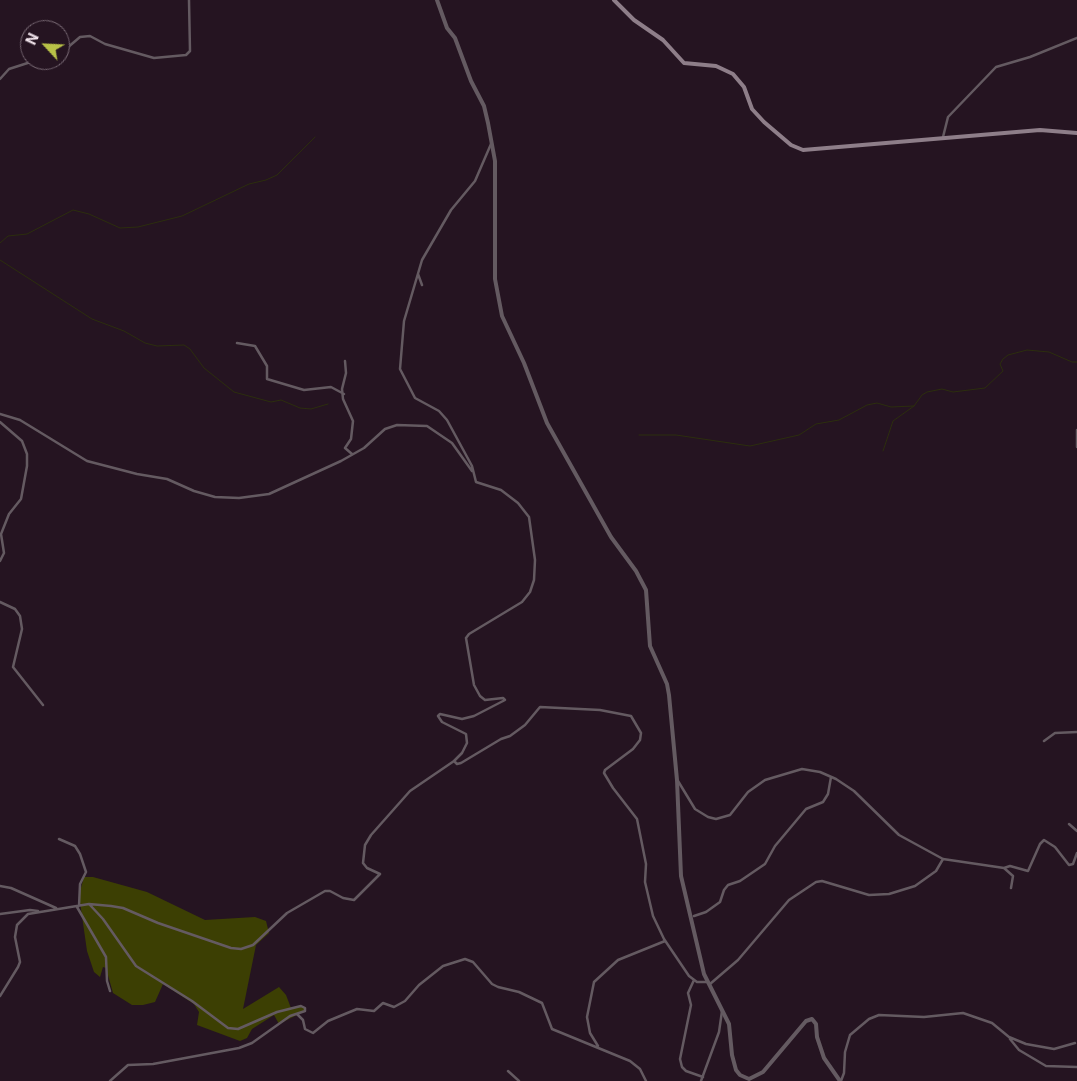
<!DOCTYPE html>
<style>
body{margin:0}
#map{position:relative;width:1077px;height:1081px;overflow:hidden;background:#251421;font-family:Inter,sans-serif}
canvas{display:block}
.north{position:absolute;left:20px;top:20px;width:50px;height:50px;box-sizing:border-box;background:#251421;border:1px solid #786974;border-radius:50%;rotate:295deg;font-size:14px;font-weight:700;line-height:20px;text-align:center;color:#f5e8f0}
.north::after{content:'';display:block;margin:auto;width:18px;height:22px;background:#b8c147;clip-path:polygon(50% 0,100% 100%,50% 72%,0 100%)}
</style>
<div id="map">
<canvas width="1077" height="1081"></canvas>
<div class="north">N</div>
</div>
<script>
const c = document.querySelector('canvas').getContext('2d');
c.lineJoin = 'round';
function fill(path, color) {
  c.fillStyle = color;
  c.fill(path, 'evenodd');
}
function toPath(rows) {
  const path = new Path2D();
  for (const r of rows) {
    path.moveTo(r[0], r[1]);
    for (let i = 2; i < r.length; i += 2) path.lineTo(r[i], r[i + 1]);
  }
  return path;
}
function trace(path, color, width, dash) {
  c.strokeStyle = color;
  c.lineWidth = width;
  c.lineCap = dash ? 'butt' : 'round';
  c.setLineDash(dash || []);
  c.stroke(path);
}
fill(toPath([
 [84,877,93,877,147,892,205,920,255,917,266,921,269,933,256,945,243,1009,279,987,286,995,291,1008,301,1006,305,1008,305,1011,279,1024,274,1015,252,1029,247,1038,240,1041,197,1025,199,1012,194,1004,163,984,155,1002,143,1005,132,1005,113,993,106,968,103,967,100,977,94,972,87,951,79,895]
]), '#3c3f03');
trace(toPath([
 [0,243,8,236,27,234,73,210,89,214,120,228,138,227,182,216,249,184,266,180,277,175,315,137],
 [0,260,92,319,124,331,145,343,157,346,184,345,190,349,204,368,234,392,271,402,281,400,300,408,311,409,328,404],
 [639,435,676,435,750,446,799,435,816,424,839,420,867,405,877,403,891,407,914,406],
 [883,451,893,421,914,406,922,395,927,392,942,389,953,392,985,388,1003,371,1000,364,1003,359,1008,355,1027,350,1049,352,1072,362,1077,362]
]), '#2c2e0e', 1);
trace(toPath([
 [60,54,80,37,90,36,105,44,154,58,186,55,190,51,189,0],
 [0,79,9,69,37,60],
 [943,137,948,117,996,67,1030,57,1077,38],
 [418,274,422,285],
 [237,343,255,346,267,366,267,379,304,390,331,387,344,394],
 [345,361,346,373,342,389,343,399,353,421,351,439,345,448,352,454],
 [0,414,20,420,87,461,137,474,167,479,194,491,215,497,239,498,269,494,341,461,364,448,385,429,397,425,427,426,452,443,472,471],
 [0,422,22,441,27,454,27,466,21,499,9,514,1,534,4,553,0,561],
 [1077,430,1077,447],
 [0,602,15,609,20,616,22,629,13,667,43,705],
 [1044,741,1055,733,1077,732],
 [454,761,457,764,461,763,501,739,510,736,525,725,540,707,600,710,631,716,641,733,640,740,633,749,605,770,604,773,613,788,637,819,646,864,645,882,653,916,664,939,689,976,697,982,707,982],
 [678,781,695,809,708,817,716,819,730,815,748,792,765,780,802,769,820,772,836,779,854,791,899,835,943,859,1004,868,1013,876,1011,888],
 [1069,824,1077,831],
 [59,839,75,846,80,854,86,872,80,884,79,906],
 [1004,868,1010,866,1028,871,1040,844,1044,840,1055,847,1069,865,1073,864,1077,853],
 [0,886,11,888,56,908],
 [90,905,103,919,136,966,192,1001,228,1028,238,1029,277,1012,301,1006,305,1008,305,1011,290,1016,252,1043,239,1048,153,1064,128,1065,110,1081],
 [77,907,106,957,107,981,110,991],
 [0,914,30,910,38,911],
 [694,916,706,912,720,902,724,890,728,885,740,881,765,864,775,846,806,809,823,802,828,794,831,777],
 [694,980,688,993,691,1005,680,1059,682,1067,686,1071,703,1077],
 [710,984,738,960,789,900,816,882,822,881,869,895,889,894,915,886,936,871,943,859],
 [0,996,18,967,20,962,15,937,17,925,28,914,89,904,111,906,123,908,158,923,231,948,241,949,253,945,287,913,325,891,330,891,343,898,354,900,380,874,367,868,363,863,365,845,371,835,410,791,454,761,462,753,467,743,466,734,442,722,438,716,440,714,462,719,474,716,505,700,503,698,485,700,480,696,474,685,466,638,469,634,522,602,530,592,534,580,535,560,529,517,518,503,501,490,476,482,472,466,447,420,439,411,415,398,400,369,404,321,422,260,451,210,475,181,491,144],
 [297,1014,303,1020,305,1029,313,1033,328,1021,357,1009,374,1011,383,1003,394,1007,405,1001,419,985,443,966,465,959,473,962,492,984,498,987,519,992,542,1003,552,1029,630,1061,640,1069,646,1081],
 [1010,1039,1019,1050,1046,1066,1077,1067],
 [598,1046,590,1033,587,1017,594,982,618,960,665,941],
 [508,1071,519,1081],
 [701,1081,719,1032,722,1011],
 [841,1081,844,1073,845,1052,850,1035,869,1019,879,1015,924,1017,963,1013,992,1023,1009,1037,1026,1044,1054,1049,1075,1043]
]), '#645a61', 2.5);
trace(toPath([
 [437,0,447,28,455,38,471,81,484,106,488,123,495,161,495,279,502,316,524,363,547,423,611,537,636,571,646,590,650,646,667,684,669,695,677,780,681,876,704,974,729,1024,732,1055,736,1070,740,1075,749,1079,763,1072,806,1021,812,1019,816,1024,817,1037,824,1058,840,1081]
]), '#645a61', 4);
trace(toPath([
 [614,0,634,20,663,40,684,63,716,66,733,74,744,87,752,109,764,122,791,145,803,150,1040,130,1077,133]
]), '#8e7e89', 4);
</script>
